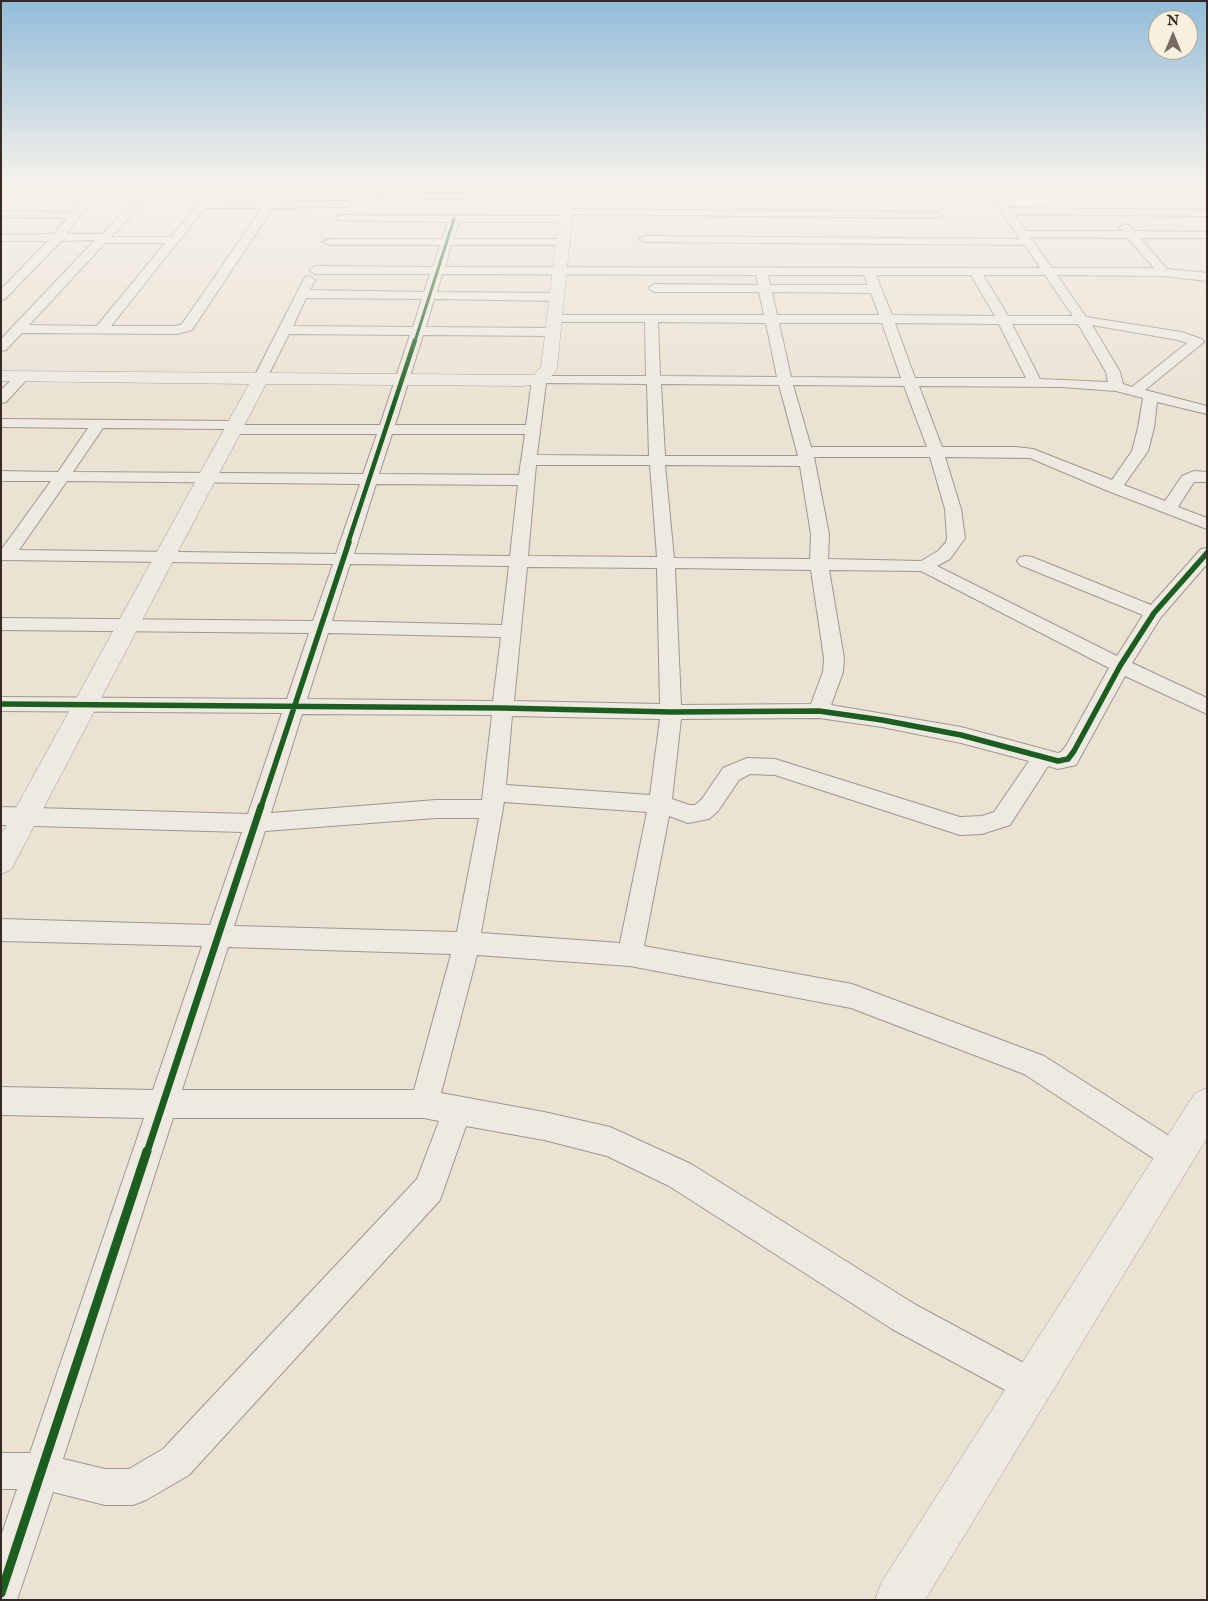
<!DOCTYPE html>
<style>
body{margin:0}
#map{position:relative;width:1208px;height:1601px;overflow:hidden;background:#ebe2d3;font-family:"IM FELL English",serif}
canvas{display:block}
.frame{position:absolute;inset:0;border:2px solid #372a25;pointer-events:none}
.north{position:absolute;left:1148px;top:10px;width:50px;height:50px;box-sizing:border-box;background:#f8efdc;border:1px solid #aba093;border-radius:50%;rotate:0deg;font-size:14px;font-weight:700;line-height:20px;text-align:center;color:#372a25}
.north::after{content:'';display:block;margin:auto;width:18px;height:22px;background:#766a62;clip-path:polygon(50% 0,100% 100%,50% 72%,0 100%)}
</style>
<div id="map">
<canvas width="1208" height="1601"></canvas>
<div class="frame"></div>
<div class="north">N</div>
</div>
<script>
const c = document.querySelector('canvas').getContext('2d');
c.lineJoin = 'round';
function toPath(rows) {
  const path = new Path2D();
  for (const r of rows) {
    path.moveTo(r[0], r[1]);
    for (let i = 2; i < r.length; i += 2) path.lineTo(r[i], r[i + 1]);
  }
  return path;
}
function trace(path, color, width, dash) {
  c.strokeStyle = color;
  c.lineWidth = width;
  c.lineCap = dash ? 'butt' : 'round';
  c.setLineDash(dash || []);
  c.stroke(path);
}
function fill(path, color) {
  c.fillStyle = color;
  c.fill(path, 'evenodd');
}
const minor = toPath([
 [1,186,28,186,23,189,1,191,1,186],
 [92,186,102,186,66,234,102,234,148,186,158,186,111,237,171,237,213,186,223,186,211,202,348,201,353,204,348,207,273,208,192,330,177,334,22,333,6,350,1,351,1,339,95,240,61,241,5,299,1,300,1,289,48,241,1,241,1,235,54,234,67,218,1,217,1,211,72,212,92,186],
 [205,208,262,208,182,324,176,326,111,326,205,208],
 [105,243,165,243,97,326,29,325,105,243],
 [626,186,923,186,924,187,919,190,631,189,626,186],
 [984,186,1207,186,1207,192,998,191,1009,208,1207,210,1207,216,1014,214,1026,231,1123,231,1119,227,1125,224,1129,225,1135,231,1207,232,1207,238,1140,238,1167,269,1207,273,1207,281,1163,276,1057,275,1086,317,1181,332,1202,339,1204,342,1145,390,1207,406,1207,414,1157,402,1154,428,1148,451,1124,485,1165,501,1182,476,1194,471,1207,472,1207,482,1194,482,1178,507,1207,518,1207,529,1108,491,1030,458,945,457,961,509,965,538,950,559,937,566,1117,656,1143,615,1020,565,1017,561,1020,557,1026,556,1032,557,1151,605,1201,549,1207,548,1207,564,1161,617,1132,663,1207,698,1207,714,1125,676,1076,765,1058,769,1048,766,1010,825,982,834,960,835,775,775,750,774,739,780,718,811,709,819,688,823,669,816,644,946,852,984,1044,1056,1185,1146,1190,1156,1185,1166,1175,1171,1165,1166,1024,1074,851,1008,630,966,477,955,441,1093,544,1112,610,1127,691,1164,916,1305,1044,1374,1049,1386,1044,1398,1032,1403,1020,1398,892,1329,669,1186,607,1156,544,1140,466,1126,440,1200,189,1475,146,1500,133,1505,105,1505,53,1492,17,1600,1,1600,1,1536,17,1489,1,1489,1,1453,30,1453,144,1118,1,1115,1,1087,153,1090,202,946,1,941,1,919,210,925,242,832,1,825,1,807,248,814,282,713,1,711,1,697,287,699,309,633,1,630,1,618,313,621,333,564,1,560,1,550,51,481,1,481,1,471,58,472,88,428,1,427,1,419,235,421,242,425,380,425,410,335,289,334,265,382,260,383,253,379,305,277,309,276,315,280,310,290,424,292,430,274,315,274,309,270,315,266,433,267,440,245,329,245,323,242,329,239,442,239,448,222,337,220,336,218,341,215,566,216,571,219,566,222,459,222,453,239,564,239,570,242,564,245,451,245,445,267,1040,268,1025,245,645,242,639,239,645,236,1020,239,994,201,926,201,921,198,926,195,990,195,984,186],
 [1030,237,1128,238,1154,268,1052,268,1030,237],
 [442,274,756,275,758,285,654,284,648,288,654,292,759,292,764,315,549,315,548,318,549,321,554,322,645,322,646,376,534,376,532,379,526,425,395,425,423,335,552,336,559,332,552,328,426,327,434,299,557,301,563,297,557,293,437,292,442,274],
 [768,275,864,275,868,285,770,285,768,275],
 [876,275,971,275,995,316,892,315,876,275],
 [983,275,1045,275,1073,316,1008,316,983,275],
 [772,292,871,293,879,315,777,315,772,292],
 [306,298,422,299,413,327,293,326,306,298],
 [658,322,766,323,777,377,660,376,658,322],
 [779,323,882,323,901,378,791,377,779,323],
 [895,323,999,324,1026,378,915,378,895,323],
 [1012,324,1078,324,1106,372,1108,382,1040,379,1012,324],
 [1092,325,1178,340,1187,343,1132,387,1123,384,1120,372,1092,325],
 [546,383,647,384,649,456,537,455,546,383],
 [661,384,779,385,798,456,665,456,661,384],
 [793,385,904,386,927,447,811,447,793,385],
 [919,386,1062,387,1116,391,1143,398,1138,428,1132,451,1112,480,1033,449,1016,447,942,447,919,386],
 [103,428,226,429,233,434,377,434,363,474,73,472,103,428],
 [392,434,525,434,519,475,379,474,392,434],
 [814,457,930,457,945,509,947,538,946,542,938,551,921,561,828,559,829,534,814,457],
 [536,465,650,465,657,557,528,556,536,465],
 [665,465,800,466,811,534,810,559,674,558,665,465],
 [67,481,360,484,336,554,19,550,67,481],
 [376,484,518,485,510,556,354,554,376,484],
 [350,564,509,566,502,625,332,621,350,564],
 [527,567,657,568,660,704,514,701,527,567],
 [675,568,811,570,824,658,823,672,811,704,681,705,675,568],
 [829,570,921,571,1109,668,1066,746,1061,752,1058,753,961,727,831,705,843,672,844,658,829,570],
 [328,633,501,637,493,701,307,699,328,633],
 [302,714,492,715,482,800,436,800,271,813,302,714],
 [512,716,660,719,650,795,506,785,512,716],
 [819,718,882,727,961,743,1029,761,994,812,982,816,960,817,775,759,747,758,723,768,702,799,695,805,689,805,672,799,681,719,819,718],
 [504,802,647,812,620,943,481,933,504,802],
 [436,818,479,818,457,932,234,926,265,831,436,818],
 [228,947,451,954,414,1090,182,1090,228,947],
 [173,1118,424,1118,439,1121,417,1179,163,1449,129,1469,105,1469,63,1459,173,1118],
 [352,193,568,194,573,197,568,200,348,198,347,196,352,193],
 [568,209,936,212,941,215,936,218,564,214,563,212,568,209],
 [22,373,29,377,6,402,1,403,1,390,17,374,22,373]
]);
const tertiary = toPath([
 [563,186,575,186,557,368,555,372,545,383,523,386,266,384,11,870,1,874,1,835,249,384,1,381,1,371,534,375,541,367,563,186],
 [1207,1088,1207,1138,925,1600,875,1600,881,1583,1195,1093,1207,1088]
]);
trace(minor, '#9d978e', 2);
trace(tertiary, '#9d978e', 1);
fill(minor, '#eeeae2');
fill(tertiary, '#eeeae2');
trace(toPath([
 [415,341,454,219]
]), '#1b5e20', 3);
trace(toPath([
 [348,543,415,340]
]), '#1b5e20', 4.5);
trace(toPath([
 [1,704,502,708,671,712,819,711,882,720,961,735,1058,761,1068,759,1074,751,1120,666,1154,613,1207,553],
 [261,807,349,542]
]), '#1b5e20', 5.5);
trace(toPath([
 [147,1152,261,806]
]), '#1b5e20', 7);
trace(toPath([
 [1,1593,147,1151]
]), '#1b5e20', 9);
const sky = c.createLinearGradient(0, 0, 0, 410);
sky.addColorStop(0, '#93bcd9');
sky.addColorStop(0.45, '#f6f2eb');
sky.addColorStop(1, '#f6f2eb00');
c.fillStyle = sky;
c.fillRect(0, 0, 1208, 410);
</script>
